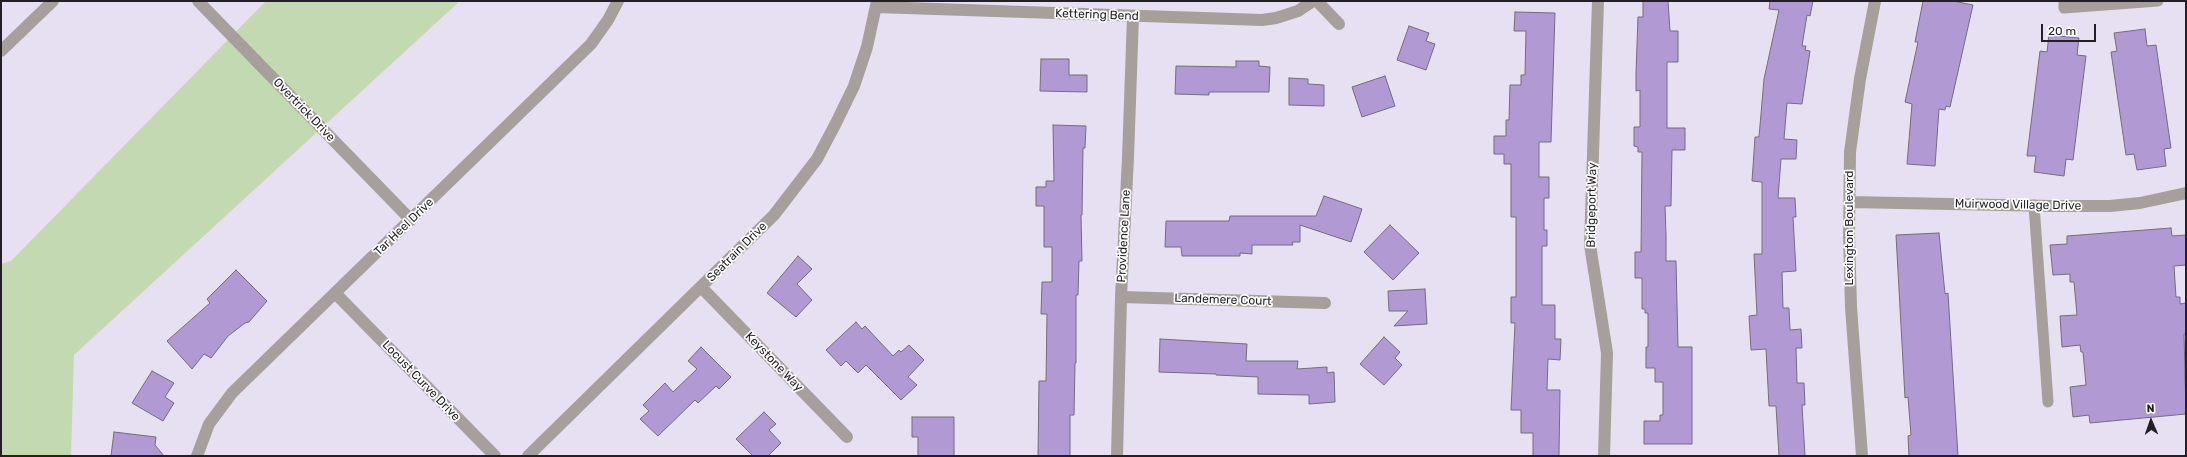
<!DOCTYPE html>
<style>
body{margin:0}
#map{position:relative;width:2187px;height:457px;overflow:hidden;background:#e7e0f2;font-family:Rubik,sans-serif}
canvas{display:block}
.frame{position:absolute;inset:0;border:2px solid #221f26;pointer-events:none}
.north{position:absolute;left:2131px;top:401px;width:40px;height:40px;-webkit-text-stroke:3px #fff;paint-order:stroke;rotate:358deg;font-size:11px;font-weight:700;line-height:16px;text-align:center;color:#221f26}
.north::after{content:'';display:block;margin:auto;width:14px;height:18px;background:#221f26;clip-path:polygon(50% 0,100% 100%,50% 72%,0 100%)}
.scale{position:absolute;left:2041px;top:24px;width:55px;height:18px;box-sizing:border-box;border:2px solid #221f26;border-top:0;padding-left:5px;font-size:12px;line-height:14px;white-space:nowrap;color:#221f26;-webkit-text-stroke:3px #fff;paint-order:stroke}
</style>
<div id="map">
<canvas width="2187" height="457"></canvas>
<div class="frame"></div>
<div class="north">N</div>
<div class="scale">20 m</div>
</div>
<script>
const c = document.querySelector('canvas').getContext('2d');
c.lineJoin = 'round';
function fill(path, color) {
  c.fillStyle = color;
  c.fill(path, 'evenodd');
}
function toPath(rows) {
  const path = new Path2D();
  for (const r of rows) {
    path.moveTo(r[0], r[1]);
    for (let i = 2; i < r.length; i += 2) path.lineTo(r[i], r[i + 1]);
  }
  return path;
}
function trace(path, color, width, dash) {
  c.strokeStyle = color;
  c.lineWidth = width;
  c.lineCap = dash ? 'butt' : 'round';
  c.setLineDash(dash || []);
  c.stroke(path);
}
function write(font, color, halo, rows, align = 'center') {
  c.font = font + ' Rubik,sans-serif';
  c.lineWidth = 3.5;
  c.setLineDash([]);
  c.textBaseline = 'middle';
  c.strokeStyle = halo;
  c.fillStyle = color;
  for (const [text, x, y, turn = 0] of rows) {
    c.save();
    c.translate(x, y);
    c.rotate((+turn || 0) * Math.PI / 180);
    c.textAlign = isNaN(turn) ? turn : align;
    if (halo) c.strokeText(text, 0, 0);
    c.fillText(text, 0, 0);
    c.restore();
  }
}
fill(toPath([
 [266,1,460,1,74,355,71,456,1,456,1,264,11,261]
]), '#c3d9b2');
const building = toPath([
 [1643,1,1668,1,1670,31,1678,31,1678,62,1667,62,1667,128,1685,128,1685,150,1672,150,1671,206,1665,206,1666,235,1666,261,1676,261,1678,347,1692,347,1692,444,1644,444,1644,421,1660,421,1660,415,1663,415,1663,382,1655,382,1655,368,1646,368,1646,347,1648,347,1648,313,1645,313,1645,309,1642,309,1642,278,1635,278,1635,252,1641,252,1642,152,1638,152,1638,147,1634,146,1634,127,1640,127,1640,90,1636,91,1636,73,1638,17,1643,17,1643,1],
 [1770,1,1813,1,1810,16,1807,15,1802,46,1806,46,1805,50,1810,51,1802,104,1787,103,1784,139,1797,140,1796,159,1781,159,1778,198,1795,198,1796,217,1793,217,1796,271,1782,272,1783,308,1789,308,1790,330,1801,329,1802,348,1796,348,1797,383,1804,383,1805,405,1802,405,1805,456,1779,456,1776,406,1769,406,1766,349,1751,350,1749,316,1757,315,1754,254,1762,254,1762,182,1752,181,1755,137,1759,137,1764,79,1779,10,1769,9,1770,1],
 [1923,1,1953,1,1973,5,1950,107,1946,106,1945,110,1939,109,1935,166,1907,164,1912,104,1905,102,1918,42,1915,42,1923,1],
 [1515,12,1555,13,1551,142,1539,142,1539,177,1549,177,1549,198,1544,198,1544,230,1547,230,1547,246,1542,246,1542,305,1555,305,1555,339,1561,339,1560,360,1548,359,1547,390,1560,390,1559,456,1533,456,1533,433,1521,433,1521,410,1511,410,1515,323,1511,323,1511,297,1516,297,1516,217,1511,217,1511,164,1504,164,1504,154,1494,154,1494,136,1506,136,1506,120,1509,120,1510,85,1521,85,1521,75,1525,75,1526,31,1514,31,1515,12],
 [1409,26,1429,33,1426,41,1435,44,1426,70,1397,60,1409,26],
 [2145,29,2147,46,2156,45,2171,148,2164,149,2166,166,2137,170,2134,154,2126,155,2111,52,2117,51,2114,33,2145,29],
 [2049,35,2079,38,2077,55,2086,56,2073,160,2066,159,2064,176,2034,172,2036,156,2027,156,2040,51,2047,52,2049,35],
 [1041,59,1069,59,1069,75,1087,75,1087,92,1040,91,1041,59],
 [1236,61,1259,61,1259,66,1270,67,1269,92,1209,92,1209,95,1175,94,1176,66,1236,67,1236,61],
 [1385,76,1395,106,1362,117,1352,87,1385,76],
 [1289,78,1308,79,1308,84,1324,85,1324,106,1289,105,1289,78],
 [1053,125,1086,126,1085,148,1083,148,1082,215,1081,215,1082,261,1079,261,1078,295,1076,295,1076,363,1075,363,1074,415,1070,415,1070,456,1038,456,1039,381,1046,381,1047,314,1041,314,1042,282,1052,282,1052,247,1044,247,1044,206,1036,206,1036,187,1046,187,1046,181,1054,181,1053,125],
 [1324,196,1362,209,1351,242,1300,225,1300,242,1292,242,1293,245,1252,245,1252,254,1240,253,1240,256,1182,256,1181,247,1165,247,1166,221,1229,221,1230,216,1316,216,1324,196],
 [1390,225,1419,253,1393,280,1364,252,1390,225],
 [2171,228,2172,236,2186,235,2186,265,2174,266,2176,297,2180,297,2180,304,2186,303,2186,334,2184,334,2186,414,2090,423,2089,415,2073,417,2070,387,2086,385,2083,352,2081,352,2080,345,2062,347,2060,316,2077,315,2074,282,2070,282,2070,274,2053,275,2050,245,2067,244,2067,236,2171,228],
 [1939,233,1945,294,1948,293,1958,456,1909,456,1908,436,1911,435,1908,397,1905,398,1896,235,1939,233],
 [798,256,812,269,797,284,812,300,796,317,767,293,798,256],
 [236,270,267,301,249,322,245,323,228,336,211,358,204,354,192,369,167,341,210,303,207,299,236,270],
 [1425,289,1427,324,1394,326,1408,311,1389,311,1388,291,1425,289],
 [856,322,862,329,865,326,893,356,899,350,901,352,909,345,924,360,908,377,917,385,901,400,866,365,858,373,846,361,841,366,826,350,856,322],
 [1384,337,1400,352,1395,358,1402,365,1384,385,1360,364,1384,337],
 [1160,339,1247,344,1246,361,1298,361,1297,369,1327,367,1327,373,1334,372,1335,402,1309,404,1309,395,1258,394,1258,377,1216,375,1216,374,1159,372,1160,339],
 [701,347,731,377,719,389,716,386,698,403,695,400,658,436,640,419,649,411,643,405,665,383,673,392,697,369,688,361,701,347],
 [152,371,174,383,165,397,174,403,163,421,132,403,152,371],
 [764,412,776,424,769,430,781,443,768,456,753,456,736,439,764,412],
 [912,417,954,417,954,456,918,456,918,437,912,437,912,417],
 [114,432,156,437,155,445,164,456,111,456,114,432]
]);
fill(building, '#b199d3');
trace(building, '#736d7d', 1);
trace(toPath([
 [2064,1,2064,8,2158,1],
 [2034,205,2048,402]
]), '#a79f9b', 11);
trace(toPath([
 [198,1,411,220],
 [1317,1,1339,24],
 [1598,1,1590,245,1607,353,1604,456],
 [876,7,1262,20,1276,18,1298,11,1313,1],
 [1,51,53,1],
 [1849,202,2051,206,2110,206,2140,203,2186,193],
 [701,287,847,437],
 [335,293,495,456],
 [1121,297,1325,303],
 [197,456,209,424,232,393,591,44,608,20,618,1],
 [528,456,774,215,817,159,836,123,854,86,867,47,877,1],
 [1117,456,1121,297,1128,158,1133,16],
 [1862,456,1851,307,1849,234,1850,152,1860,79,1875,1]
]), '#a79f9b', 12);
write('12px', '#221f26', '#fff', [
 ["Kettering Bend",1097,15,2],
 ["Overtrick Drive",304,110,46],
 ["Bridgeport Way",1592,205,-89],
 ["Muirwood Village Drive",2018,205,1],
 ["Tar Heel Drive",404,227,-44],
 ["Lexington Boulevard",1850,228,-90],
 ["Providence Lane",1124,236,-87],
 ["Seatrain Drive",737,252,-45],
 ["Landemere Court",1223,300,2],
 ["Keystone Way",774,362,46],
 ["Locust Curve Drive",421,381,46]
]);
</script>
